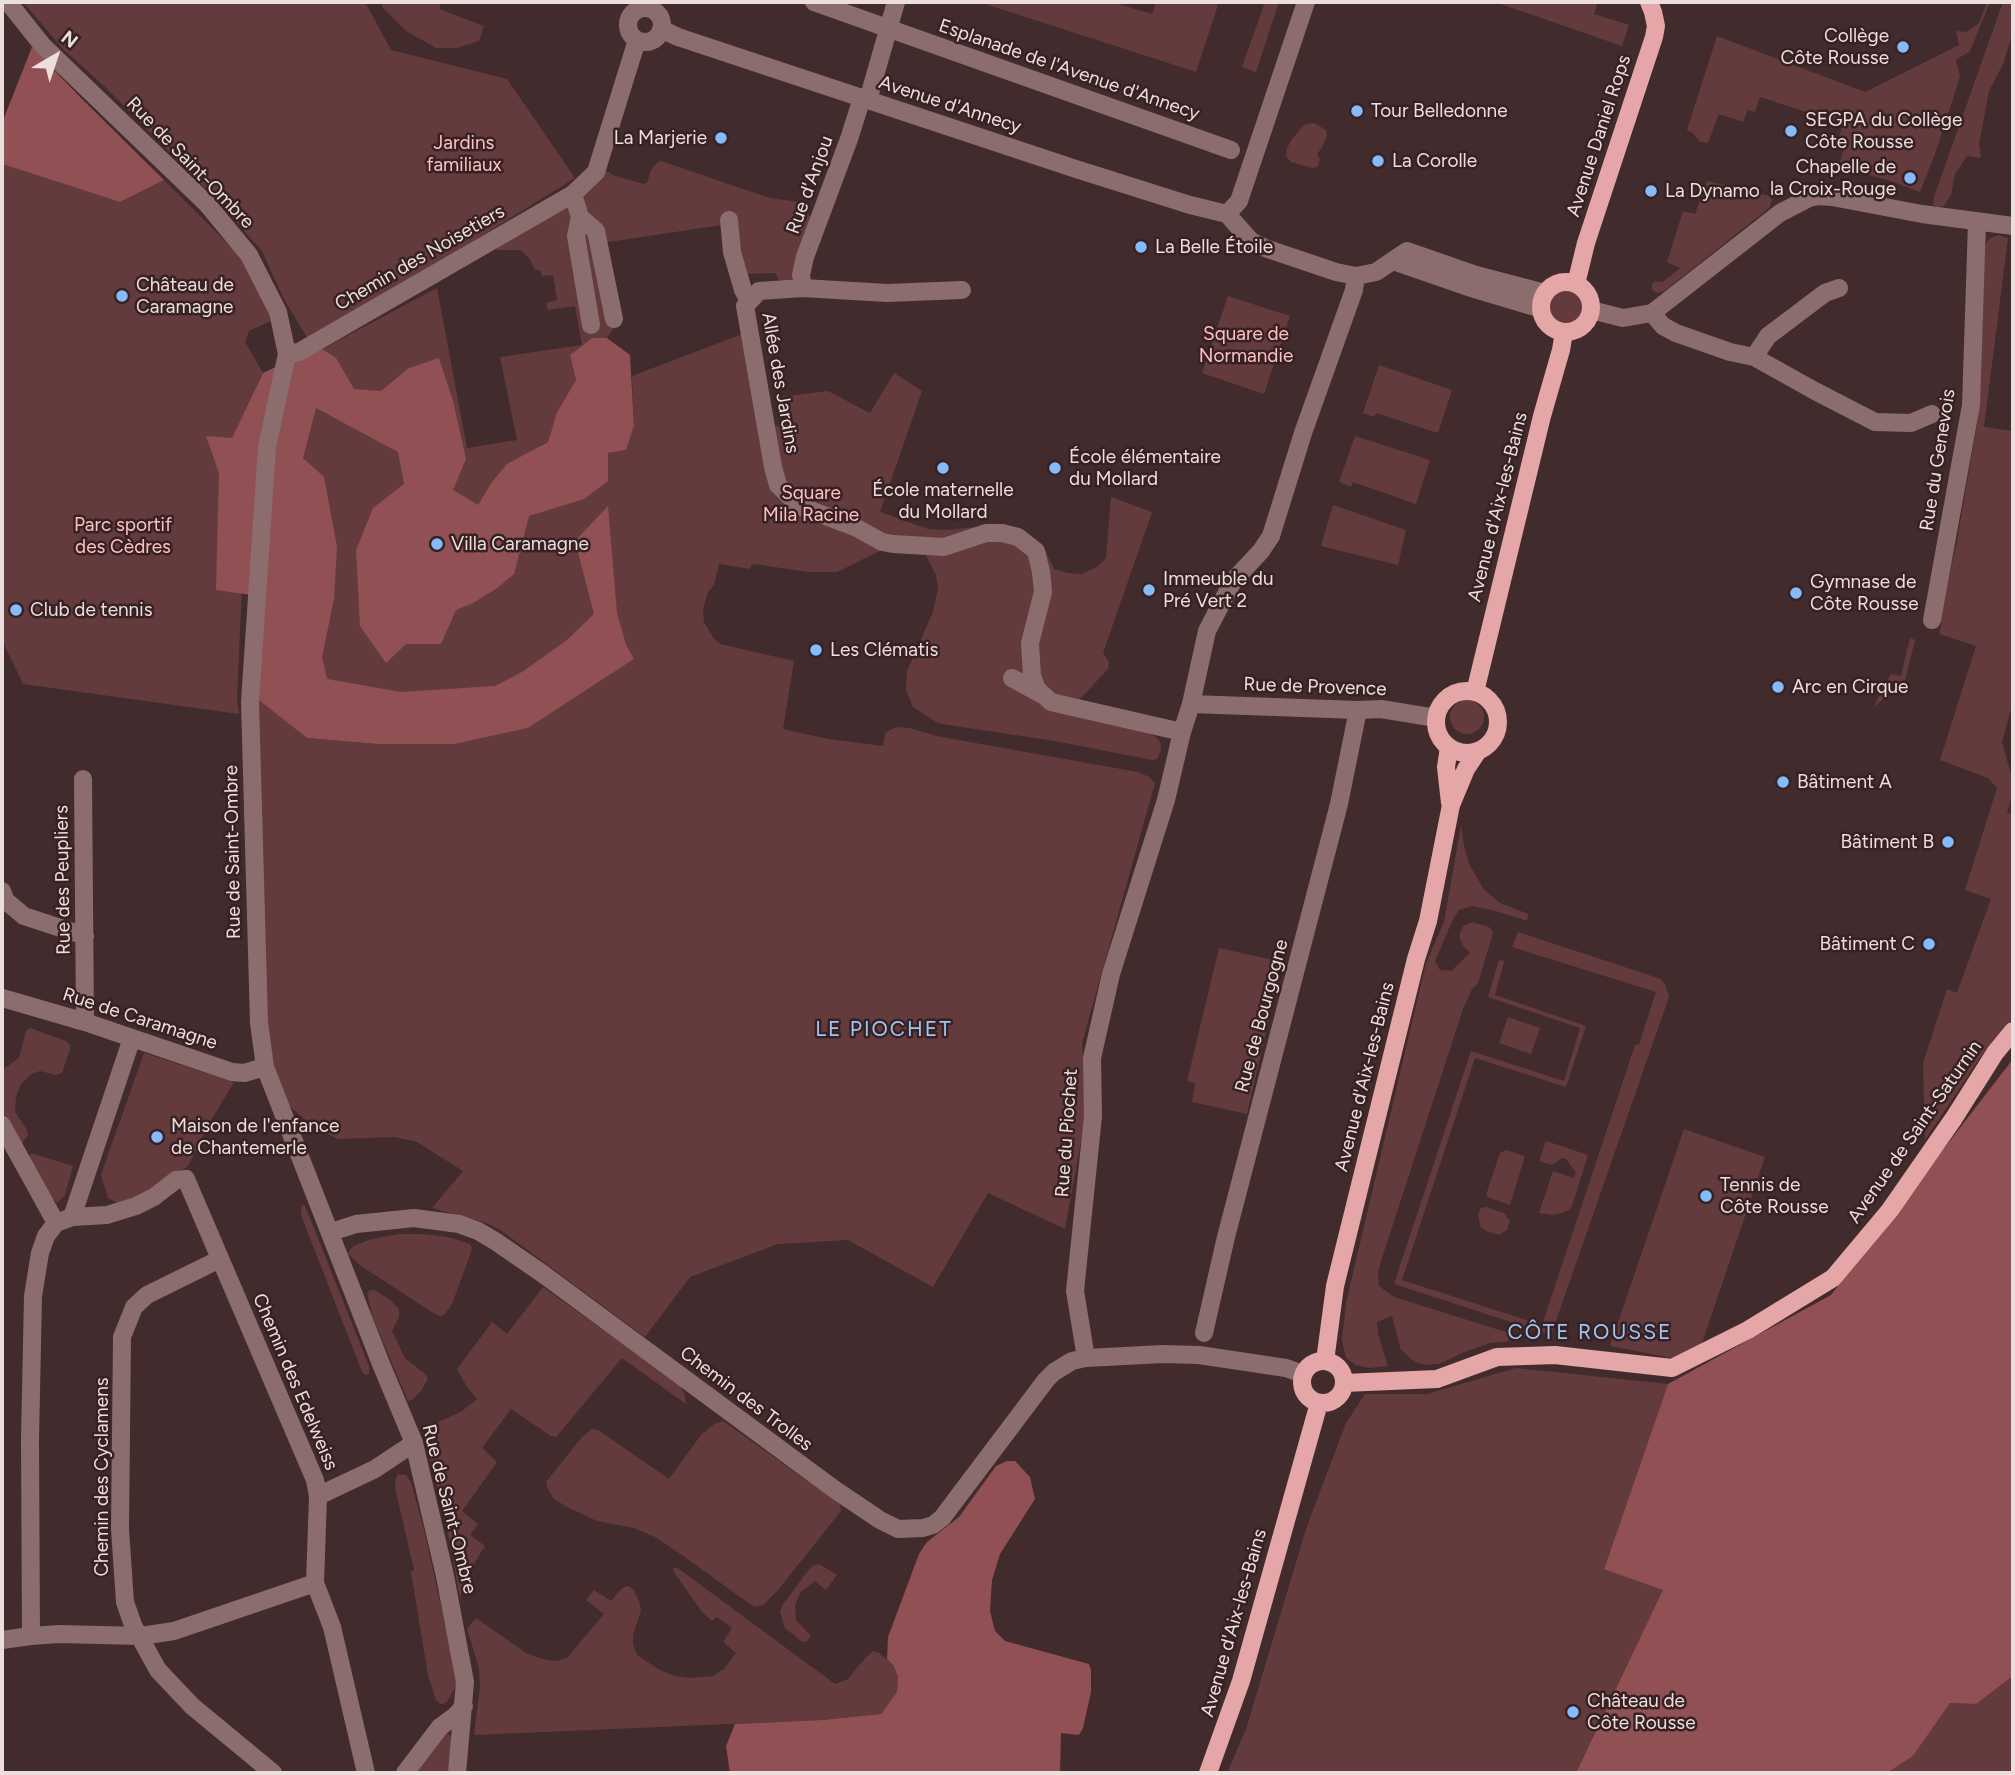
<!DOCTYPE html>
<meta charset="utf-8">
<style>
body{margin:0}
#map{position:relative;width:2015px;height:1775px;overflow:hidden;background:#422b2c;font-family:Figtree,sans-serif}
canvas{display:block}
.frame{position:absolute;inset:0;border:4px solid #eddede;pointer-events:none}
.north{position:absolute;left:21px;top:21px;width:70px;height:70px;-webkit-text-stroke:5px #372122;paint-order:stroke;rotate:39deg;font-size:19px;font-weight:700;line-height:28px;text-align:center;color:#eddede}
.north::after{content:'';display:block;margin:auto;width:24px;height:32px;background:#eddede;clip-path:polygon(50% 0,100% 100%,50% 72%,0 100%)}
</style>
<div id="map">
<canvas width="2015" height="1775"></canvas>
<div class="frame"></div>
<div class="north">N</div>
</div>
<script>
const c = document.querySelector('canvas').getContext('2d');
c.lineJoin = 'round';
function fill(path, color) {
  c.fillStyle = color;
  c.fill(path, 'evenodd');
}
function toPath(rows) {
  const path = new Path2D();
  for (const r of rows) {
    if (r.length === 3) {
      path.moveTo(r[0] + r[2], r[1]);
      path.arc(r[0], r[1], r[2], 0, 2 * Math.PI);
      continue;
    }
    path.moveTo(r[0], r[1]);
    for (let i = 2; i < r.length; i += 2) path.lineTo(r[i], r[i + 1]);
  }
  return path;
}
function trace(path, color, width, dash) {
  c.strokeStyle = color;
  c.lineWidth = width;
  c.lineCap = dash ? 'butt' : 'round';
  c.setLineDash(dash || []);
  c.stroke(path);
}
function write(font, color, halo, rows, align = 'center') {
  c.font = font + ' Figtree,sans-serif';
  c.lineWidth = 5;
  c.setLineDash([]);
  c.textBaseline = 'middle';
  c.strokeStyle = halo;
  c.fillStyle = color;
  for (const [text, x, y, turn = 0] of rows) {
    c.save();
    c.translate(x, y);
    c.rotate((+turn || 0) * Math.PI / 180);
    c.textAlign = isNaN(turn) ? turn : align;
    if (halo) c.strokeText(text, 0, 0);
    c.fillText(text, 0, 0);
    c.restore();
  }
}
fill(toPath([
 [23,2,365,2,391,50,507,79,575,178,441,261,308,339,284,299,262,251,216,199,105,87,63,49],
 [381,2,441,2,439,9,484,26,479,41,457,48,436,48,406,31,383,8],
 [979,2,1112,2,1152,14,1156,2,1209,2,1218,5,1196,72],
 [1265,2,1279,2,1256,72,1242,67],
 [1495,2,1598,2,1594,14,1629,25,1622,46],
 [1987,2,1990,2,1970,51,1956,60,1960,77,1935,154,1920,192,1888,180,1838,167,1847,139,1839,137,1843,124,1760,97,1755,112,1748,110,1743,122,1719,114,1708,143,1700,142,1693,133,1687,130,1717,36,1865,92,1959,45,1956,31,1967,32,1979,23],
 [2003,2,2013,2,2013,32,2003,64,1989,91,1979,144,1981,158,1967,156,1955,174,1951,195,1944,206,1938,207,1933,205,1934,197],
 [1314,123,1326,130,1327,136,1323,146,1317,154,1320,159,1319,163,1317,167,1312,168,1291,162,1286,156,1287,148,1292,139,1304,125],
 [661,161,770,198,799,202,814,221,795,273,790,281,781,284,775,273,743,274,735,223,602,243,618,321,607,338,592,338,570,355,576,380,557,412,548,442,539,446,608,437,608,453,626,450,634,426,632,376,745,333,766,446,773,446,771,428,781,425,780,397,828,391,870,413,894,373,922,391,880,512,928,529,948,530,984,526,1011,530,1027,536,1043,546,1054,569,1068,573,1082,574,1097,567,1106,558,1111,497,1152,512,1103,653,1109,662,1108,669,1082,697,1062,711,1149,733,1157,738,1161,744,1161,750,1157,759,1152,760,1055,741,942,724,936,722,913,707,906,690,907,671,933,612,938,589,936,575,923,550,888,547,837,572,808,572,754,564,751,565,750,569,719,564,714,585,708,592,703,609,704,622,714,639,720,644,794,661,783,729,828,739,883,746,885,733,896,727,910,728,936,736,1138,772,1149,777,1155,783,1082,1043,1086,1091,1083,1130,1065,1229,988,1193,933,1287,848,1240,778,1244,690,1277,645,1337,499,1229,486,1223,432,1208,463,1171,417,1142,395,1137,338,1139,318,1129,303,1118,277,1095,266,1020,256,698,307,738,377,744,455,744,528,728,634,659,626,644,617,614,535,685,435,710,261,691,274,467,296,363,437,288,467,448,517,440,500,357,582,345,575,306,548,310,546,303,557,300,553,275,542,276,540,270,535,270,530,259,520,250,497,250,494,245,577,194,603,169,615,176,644,184,647,183,651,170,656,164],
 [2,164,120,202,164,180,239,255,275,319,249,331,245,342,263,373,232,439,247,474,237,699,239,714,23,684,2,640],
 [1707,181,1770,196,1772,200,1769,208,1663,292,1657,293,1652,290,1652,285,1655,281,1663,282,1680,268,1667,262,1683,211,1695,214],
 [1998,235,2008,238,1984,427,2013,431,2013,702,2002,742,2013,782,2013,792,2007,813,2013,814,2012,962,2013,1018,1977,1062,1925,1140,1923,1063,1947,989,1957,993,1991,899,1965,890,1997,788,1988,778,1940,760,1976,646,1939,634,1942,623,1939,622,1957,541,1978,418,1985,246,1989,239],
 [1566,305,19],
 [1228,296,1290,316,1264,394,1202,373],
 [1379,365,1452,390,1438,433,1376,413,1374,417,1363,413],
 [1355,436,1430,460,1416,504,1353,482,1351,487,1339,482],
 [1333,505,1406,530,1398,565,1321,546],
 [1910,638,1915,640,1905,680,1873,708,1891,674,1901,676],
 [1467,717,17],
 [1461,826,1464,846,1469,864,1484,890,1500,903,1528,914,1527,921,1492,910,1472,906,1459,910,1453,919,1435,961,1440,970,1451,971,1470,953,1463,946,1459,936,1463,926,1472,922,1489,927,1493,933,1478,983,1472,989,1463,1009,1382,1258,1378,1272,1379,1286,1394,1297,1506,1332,1511,1337,1506,1342,1490,1343,1462,1353,1439,1364,1426,1365,1415,1362,1401,1350,1392,1316,1377,1322,1378,1334,1388,1366,1369,1368,1356,1365,1346,1358,1342,1340,1346,1303,1426,963,1444,922],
 [1518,932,1661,979,1665,984,1669,997,1551,1335,1394,1284,1471,1051,1564,1081,1580,1028,1488,997,1499,960,1504,961,1495,995,1586,1026,1566,1087,1475,1058,1402,1280,1542,1325,1635,1045,1639,1044,1656,992,1512,947],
 [1219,948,1282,962,1247,1114,1192,1102,1195,1083,1187,1081],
 [1508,1017,1540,1028,1531,1054,1499,1043],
 [30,1028,66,1041,70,1045,70,1049,62,1073,56,1075,40,1071,31,1074,21,1084,16,1097,15,1112,27,1130,28,1135,23,1142,20,1144,2,1116,2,1070,19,1058,26,1031],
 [144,1053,234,1082,207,1127,188,1166,152,1191,118,1203,108,1198,101,1175],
 [1684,1129,1765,1157,1700,1349,1677,1359,1610,1346],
 [1546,1141,1588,1155,1572,1206,1569,1210,1555,1215,1539,1213,1553,1171,1573,1178,1576,1173,1566,1159,1562,1158,1552,1165,1539,1161],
 [1506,1150,1525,1156,1510,1205,1490,1198,1486,1195,1500,1153],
 [31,1153,73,1166,65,1195,57,1203,48,1195,28,1161],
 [302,1204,305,1206,369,1366,369,1374,366,1375,362,1372,301,1215],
 [1486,1207,1504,1213,1510,1221,1507,1230,1499,1235,1486,1231,1480,1226,1478,1214,1481,1208],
 [398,1234,423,1234,448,1237,470,1244,472,1248,469,1258,452,1304,445,1314,440,1316,432,1312,361,1266,347,1253,354,1246,368,1240],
 [543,1287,680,1385,685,1396,686,1404,622,1358,556,1437,551,1436,511,1409,482,1448,497,1462,462,1511,478,1524,470,1535,485,1546,465,1578,460,1599,451,1547,425,1434,428,1427,462,1411,477,1399,467,1387,457,1369,492,1322,507,1334],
 [370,1290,375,1290,390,1300,399,1309,399,1317,392,1331,405,1358,425,1374,428,1379,421,1391,413,1399,408,1401,373,1318,367,1293],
 [1516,1368,1668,1384,1604,1568,1664,1590,1576,1773,1227,1773,1246,1729,1307,1526,1346,1423,1365,1394,1427,1394],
 [723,1421,840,1504,841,1511,778,1590,763,1605,754,1607,682,1555,655,1537,634,1528,597,1521,567,1507,554,1499,548,1489,546,1482,582,1437,592,1429,598,1430,669,1479,701,1435,714,1424],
 [398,1474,406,1475,411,1482,425,1534,456,1675,456,1687,446,1703,440,1704,436,1700,428,1675,411,1572,414,1570,396,1492,395,1480],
 [819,1564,837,1575,826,1590,815,1581,801,1592,798,1598,795,1605,796,1620,811,1636,806,1642,801,1641,785,1628,780,1612,782,1606,804,1576,812,1566],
 [673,1567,679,1569,835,1684,848,1679,865,1658,873,1651,879,1653,893,1665,898,1677,897,1693,881,1714,822,1720,474,1735,480,1687,479,1668,467,1629,476,1618,526,1653,542,1659,557,1661,567,1658,604,1614,586,1600,594,1590,611,1601,622,1588,628,1586,633,1589,639,1601,641,1611,633,1635,633,1644,637,1655,658,1669,674,1676,690,1678,713,1676,724,1669,736,1653,723,1642,732,1628,717,1617,712,1621,702,1612,674,1572],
 [2013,1676,2013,1773,1887,1773,1913,1756,1950,1703,1976,1704],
 [448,1733,451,1736,452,1748,450,1773,411,1773,442,1734]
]), '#643b3d');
fill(toPath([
 [32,47,81,98,164,180,120,202,2,164,2,123],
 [592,338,607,338,630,355,634,426,626,450,608,453,608,481,584,499,529,516,514,574,496,589,473,603,456,610,441,644,406,644,386,663,360,626,356,550,373,508,404,484,398,452,316,408,303,458,324,477,337,547,334,599,322,657,327,679,401,692,495,686,522,672,567,640,594,614,575,541,608,506,617,613,626,644,634,659,528,728,455,744,377,744,307,738,256,698,271,453,294,359,319,347,336,358,354,389,381,391,409,368,439,358,453,401,466,459,453,490,478,505,492,482,507,464,548,442,557,412,576,380,570,355],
 [282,364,252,595,216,590,219,473,206,436,232,438,263,373],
 [2013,1059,2013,1676,1976,1704,1950,1703,1913,1756,1887,1773,1576,1773,1663,1590,1604,1569,1668,1384,1831,1295],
 [1007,1461,1015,1461,1030,1477,1035,1499,1000,1554,992,1580,990,1611,995,1631,1005,1641,1089,1664,1091,1670,1091,1692,1083,1728,1079,1735,1061,1733,1060,1773,940,1773,931,1771,919,1773,730,1773,726,1746,735,1724,822,1720,881,1714,897,1692,898,1677,893,1665,887,1659,888,1637,919,1554,927,1542,959,1517,996,1466]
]), '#915054');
trace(toPath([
 [8,2,43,46,207,204,249,255,278,312,287,354,267,447,250,702,259,1023,265,1067,381,1364,414,1443,445,1576,465,1682,457,1773],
 [814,2,1231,150],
 [645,25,17],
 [661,29,678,37,1076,169,1190,205,1227,214,1251,241,1265,248,1336,272,1356,276,1376,272,1407,251,1476,275,1545,293],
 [868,100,896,2],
 [573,194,580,217,576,236,591,325],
 [1227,214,1239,201,1306,2],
 [580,217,596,231,614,319],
 [729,220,732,252,743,290,749,301],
 [1393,261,1474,289,1541,309],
 [803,288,801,275,805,257,849,139,862,98],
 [962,290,887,293,803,288,759,291,745,306,773,467,778,485,799,506,855,527,882,542,893,544,944,547,986,533,1002,533,1018,537,1036,551,1041,572,1043,592,1030,643,1032,676,1037,689,1051,702,1182,732],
 [1591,310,1623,318,1652,313,1780,213,1809,198,1819,196,1832,197,1922,214,2013,226],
 [1652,313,1663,326,1676,333,1730,352,1754,357,1815,391,1875,422,1911,423,1932,414],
 [287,354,299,352,573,194,596,172,637,40],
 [1754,357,1768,336,1825,293,1839,288],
 [1932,620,1971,405,1977,222],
 [1012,678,1041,694],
 [1191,704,1358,710,1381,709,1436,718],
 [83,779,85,1022],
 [2,891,6,901,24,916,85,936],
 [2,998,85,1022,232,1072,244,1073,265,1067],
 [2,1125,56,1223],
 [72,1217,132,1038],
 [331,1232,356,1224,414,1218,459,1224,478,1231,495,1241,543,1274,834,1489,880,1520,898,1529,923,1528,933,1525,942,1518,1046,1380,1054,1372,1072,1361,1086,1358,1163,1354,1199,1355,1286,1368,1303,1374],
 [220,1259,147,1295,134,1307,122,1337,120,1529,125,1602,133,1625,158,1670,192,1706,273,1773],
 [1204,1333,1226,1237,1339,804,1358,710],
 [1086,1358,1075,1291,1093,1116,1092,1058,1111,974,1166,800,1182,732,1191,704,1207,631,1233,581,1261,551,1271,536,1303,433,1354,290,1356,276],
 [318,1496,375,1469,414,1443],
 [31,1636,30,1440,33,1296,40,1253,46,1236,56,1223,72,1217,107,1215,136,1206,154,1197,176,1180,186,1179,315,1480,318,1496,315,1583,332,1627,366,1773],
 [2,1640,31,1636,59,1634,141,1636,174,1631,315,1583],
 [405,1773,440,1727,455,1716,464,1706]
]), '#8c6d6e', 18);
trace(toPath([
 [1566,307,25],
 [1576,284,1586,243,1654,37,1656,26,1653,12,1649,2],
 [1467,722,31],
 [1475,692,1542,416,1561,350,1564,332],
 [1449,747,1446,767,1450,803],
 [1323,1382,21],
 [1325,1361,1335,1286,1416,959,1428,921,1451,805,1466,769,1478,751],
 [1344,1383,1437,1379,1497,1357,1555,1355,1672,1368,1748,1330,1833,1278,1890,1210,1954,1118,1995,1053,2013,1031],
 [1208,1773,1241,1681,1319,1403]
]), '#e5a6a8', 18);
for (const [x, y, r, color] of [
 [1903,47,7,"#84bcfb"],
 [1357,111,7,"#84bcfb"],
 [1791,131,7,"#84bcfb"],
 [721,138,7,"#84bcfb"],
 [1378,161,7,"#84bcfb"],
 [1910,178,7,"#84bcfb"],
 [1651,191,7,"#84bcfb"],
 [1141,247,7,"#84bcfb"],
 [122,296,7,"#84bcfb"],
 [943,468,7,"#84bcfb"],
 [1055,468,7,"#84bcfb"],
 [437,544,7,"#84bcfb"],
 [1149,590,7,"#84bcfb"],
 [1796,593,7,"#84bcfb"],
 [16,610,7,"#84bcfb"],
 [816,650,7,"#84bcfb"],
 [1778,687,7,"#84bcfb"],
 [1783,782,7,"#84bcfb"],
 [1948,842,7,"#84bcfb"],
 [1929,944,7,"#84bcfb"],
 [157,1137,7,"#84bcfb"],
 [1706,1196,7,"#84bcfb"],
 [1573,1712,7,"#84bcfb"]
]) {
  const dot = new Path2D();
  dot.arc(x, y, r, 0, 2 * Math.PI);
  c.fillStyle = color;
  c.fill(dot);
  trace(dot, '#372122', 2.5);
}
write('19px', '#eddede', '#372122', [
 ["Collège",1889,36,"right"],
 ["Côte Rousse",1889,58,"right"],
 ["Tour Belledonne",1371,111],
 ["SEGPA du Collège",1805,120],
 ["Côte Rousse",1805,142],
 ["La Marjerie",707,138,"right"],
 ["La Corolle",1392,161],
 ["Chapelle de",1896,167,"right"],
 ["la Croix-Rouge",1896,189,"right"],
 ["La Dynamo",1665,191],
 ["La Belle Étoile",1155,247],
 ["Château de",136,285],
 ["Caramagne",136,307],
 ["École élémentaire",1069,457],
 ["du Mollard",1069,479],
 ["École maternelle",943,490,"center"],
 ["du Mollard",943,512,"center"],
 ["Villa Caramagne",451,544],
 ["Immeuble du",1163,579],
 ["Pré Vert 2",1163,601],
 ["Gymnase de",1810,582],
 ["Côte Rousse",1810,604],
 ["Club de tennis",30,610],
 ["Les Clématis",830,650],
 ["Arc en Cirque",1792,687],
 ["Bâtiment A",1797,782],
 ["Bâtiment B",1934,842,"right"],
 ["Bâtiment C",1915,944,"right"],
 ["Maison de l'enfance",171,1126],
 ["de Chantemerle",171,1148],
 ["Tennis de",1720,1185],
 ["Côte Rousse",1720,1207],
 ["Château de",1587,1701],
 ["Côte Rousse",1587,1723]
], 'left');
write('19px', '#eddede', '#372122', [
 ["Esplanade de l'Avenue d'Annecy",1069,70,19],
 ["Avenue d'Annecy",950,105,18],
 ["Avenue Daniel Rops",1599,136,-72],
 ["Rue de Saint-Ombre",190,163,46],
 ["Rue d'Anjou",810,185,-70],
 ["Chemin des Noisetiers",420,258,-30],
 ["Allée des Jardins",780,383,80],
 ["Rue du Genevois",1938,460,-81],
 ["Avenue d'Aix-les-Bains",1498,507,-76],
 ["Rue de Provence",1315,687,2],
 ["Rue de Saint-Ombre",233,852,-91],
 ["Rue des Peupliers",63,880,-91],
 ["Rue de Bourgogne",1262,1016,-75],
 ["Rue de Caramagne",140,1019,18],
 ["Avenue d'Aix-les-Bains",1365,1077,-76],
 ["Avenue de Saint-Saturnin",1915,1132,-55],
 ["Rue du Piochet",1067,1133,-86],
 ["Chemin des Edelweiss",295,1382,67],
 ["Chemin des Trolles",746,1399,37],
 ["Chemin des Cyclamens",102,1477,-90],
 ["Rue de Saint-Ombre",449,1509,76],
 ["Avenue d'Aix-les-Bains",1234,1623,-74]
]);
write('19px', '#fec0c2', '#372122', [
 ["Jardins",464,143],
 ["familiaux",464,165],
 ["Square de",1246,334],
 ["Normandie",1246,356],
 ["Square",811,493],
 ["Mila Racine",811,515],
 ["Parc sportif",123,525],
 ["des Cèdres",123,547]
]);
c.letterSpacing = '2px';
write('21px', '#9dc6f5', '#372122', [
 ["LE PIOCHET",884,1030],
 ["CÔTE ROUSSE",1590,1333]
]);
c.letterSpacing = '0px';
</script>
